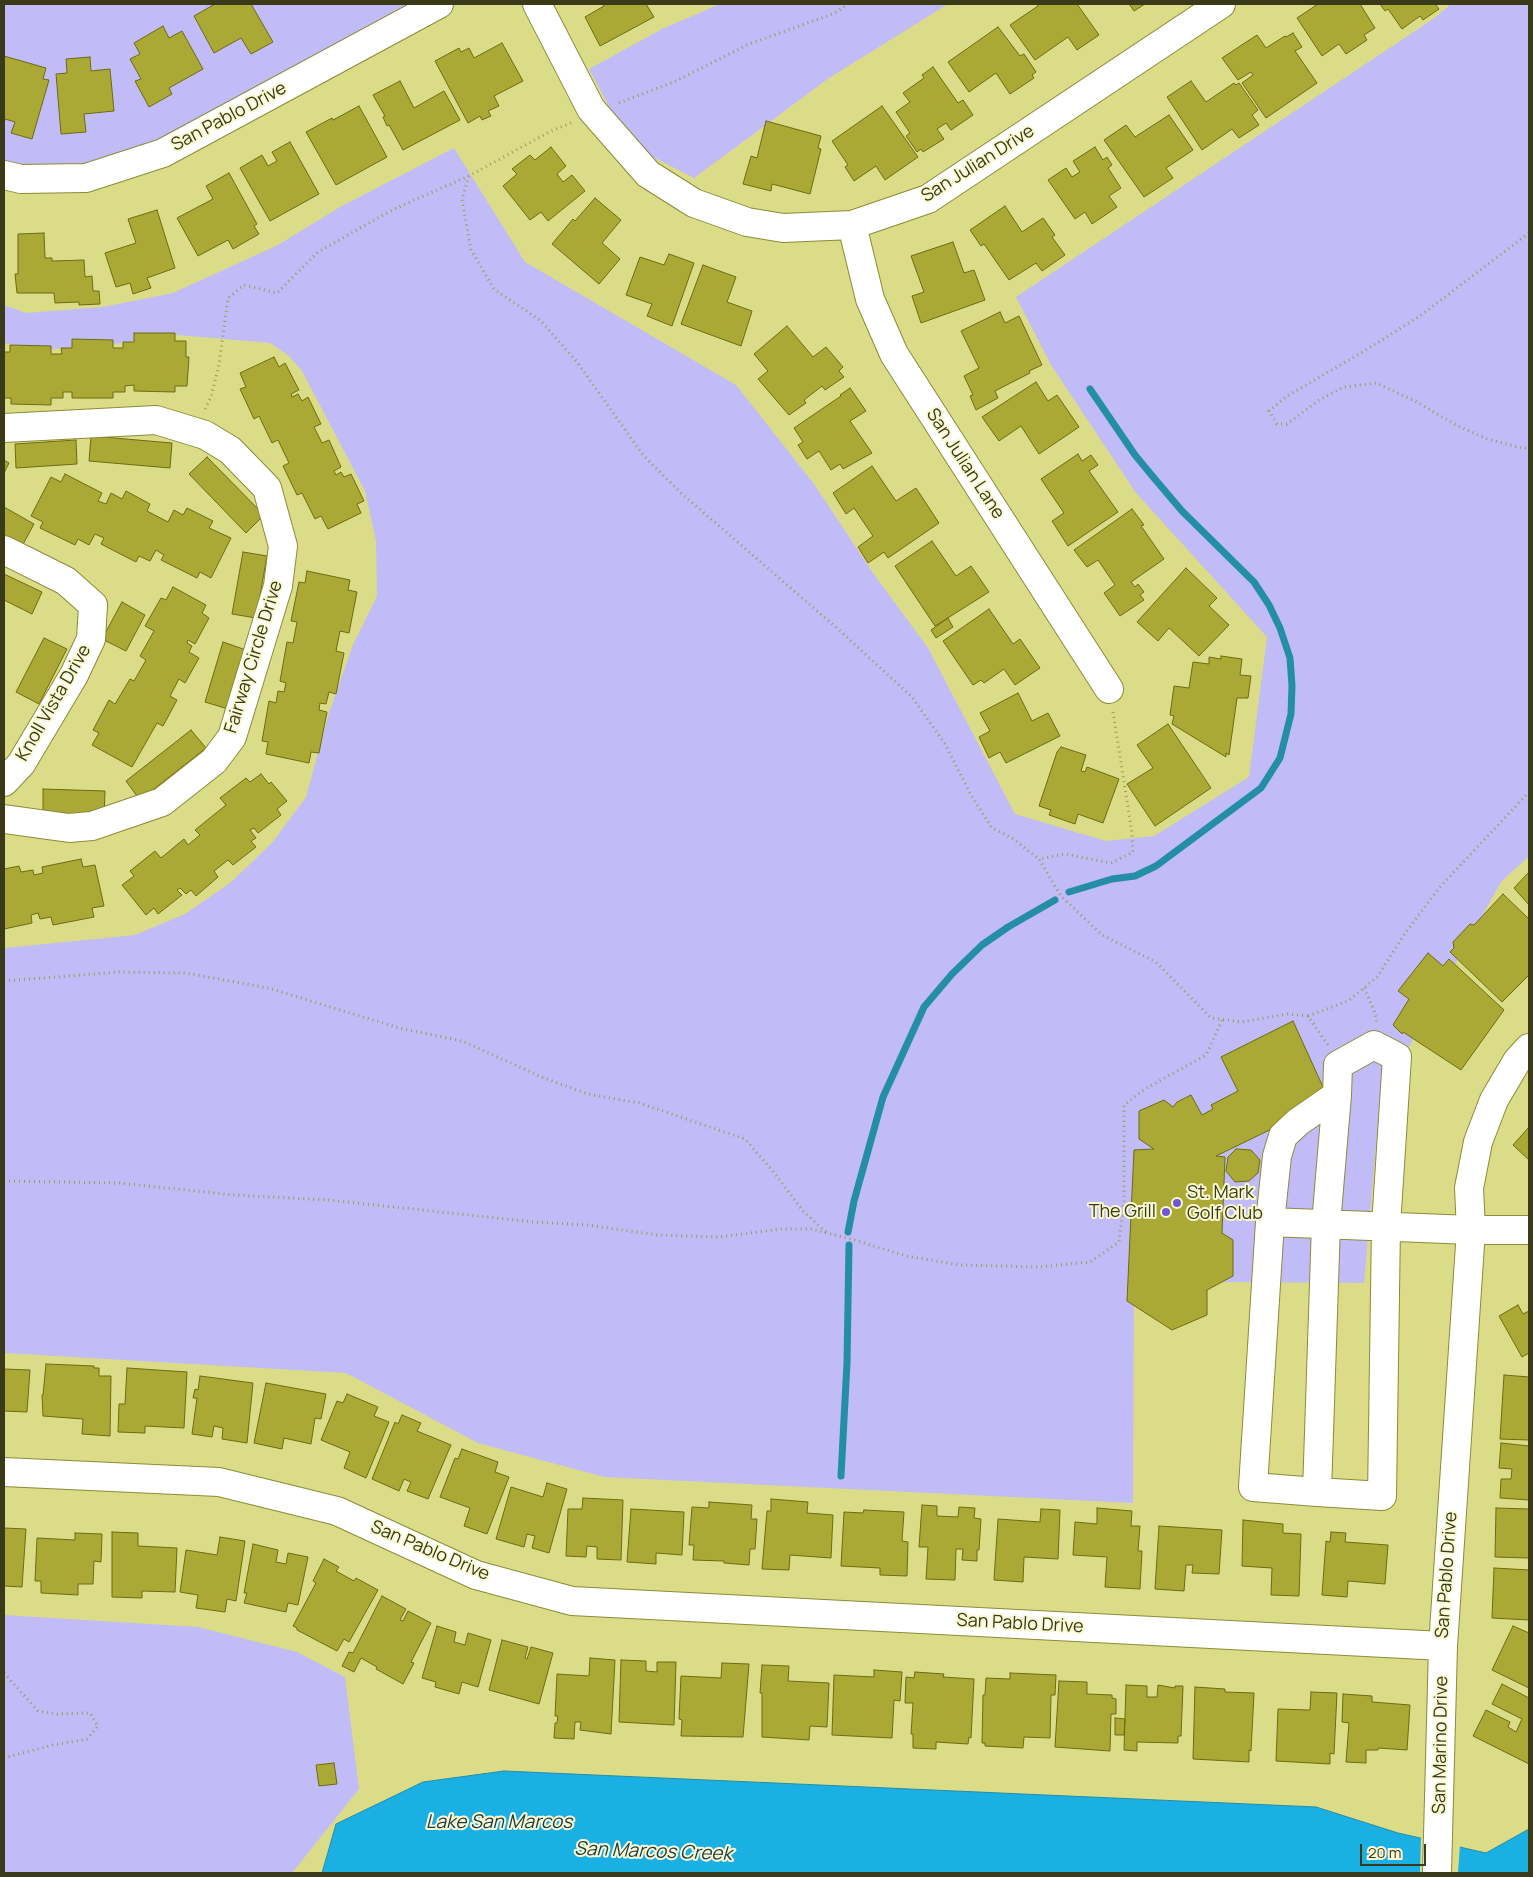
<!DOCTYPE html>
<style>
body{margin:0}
#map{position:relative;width:1533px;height:1877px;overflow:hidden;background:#dbdc88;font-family:Manrope,sans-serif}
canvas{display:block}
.frame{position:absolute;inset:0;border:5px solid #3a3a18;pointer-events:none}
.scale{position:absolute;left:1360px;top:1844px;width:66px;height:22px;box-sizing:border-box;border:2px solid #3a3a18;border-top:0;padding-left:6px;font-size:15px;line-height:18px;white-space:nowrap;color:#3a3a18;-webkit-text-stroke:4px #f9fad2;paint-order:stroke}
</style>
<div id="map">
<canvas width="1533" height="1877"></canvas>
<div class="frame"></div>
<div class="scale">20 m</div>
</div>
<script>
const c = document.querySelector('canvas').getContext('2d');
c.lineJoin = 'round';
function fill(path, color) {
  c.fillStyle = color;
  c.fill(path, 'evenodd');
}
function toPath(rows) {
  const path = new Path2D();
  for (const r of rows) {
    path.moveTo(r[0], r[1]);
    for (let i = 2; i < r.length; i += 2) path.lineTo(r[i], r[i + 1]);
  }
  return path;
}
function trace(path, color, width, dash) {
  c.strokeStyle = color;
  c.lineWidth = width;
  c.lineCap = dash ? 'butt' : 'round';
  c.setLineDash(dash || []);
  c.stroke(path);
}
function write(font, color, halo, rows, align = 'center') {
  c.font = font + ' Manrope,sans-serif';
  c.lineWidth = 4;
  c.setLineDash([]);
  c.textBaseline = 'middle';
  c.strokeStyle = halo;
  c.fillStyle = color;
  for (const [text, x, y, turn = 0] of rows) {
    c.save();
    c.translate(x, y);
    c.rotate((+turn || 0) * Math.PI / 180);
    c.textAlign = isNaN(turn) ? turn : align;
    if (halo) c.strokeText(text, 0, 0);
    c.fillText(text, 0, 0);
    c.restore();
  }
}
fill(toPath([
 [4,4,438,4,154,157,4,176],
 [720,4,948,4,829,78,694,178,645,153,614,116,589,69,662,29],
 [1451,4,1529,4,1529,856,1501,882,1380,1099,1364,1283,1211,1282,1134,1276,1133,1503,604,1477,478,1443,346,1373,4,1353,4,948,135,935,185,914,230,883,272,843,306,797,329,713,353,645,377,596,376,541,365,491,302,371,288,355,270,343,178,335,114,344,41,350,4,343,4,305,26,313,103,307,173,293,278,245,340,207,454,148,525,262,736,385,814,484,873,573,928,648,1015,814,1106,841,1154,836,1249,777,1267,637,1136,493,1051,365,1016,297,1436,17],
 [4,1615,198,1627,297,1652,345,1677,359,1789,292,1873,4,1873]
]), '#c1bcf7');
const water = toPath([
 [504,1771,1316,1807,1398,1833,1486,1853,1529,1829,1529,1873,322,1873,336,1824,423,1782,504,1771]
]);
fill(water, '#1bb0e4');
trace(water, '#248da7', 1);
fill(toPath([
 [1421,1836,1460,1844,1458,1873,1420,1873]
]), '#dbdc88');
trace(toPath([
 [1069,892,1112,879,1135,876,1156,866,1261,788,1280,758,1291,714,1292,686,1290,658,1280,628,1269,605,1254,582,1182,511,1154,478,1135,455,1090,389],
 [848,1232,854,1201,883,1097,924,1007,952,974,982,945,1008,927,1055,900],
 [841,1476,847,1363,849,1245]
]), '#248da7', 7);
const building = toPath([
 [215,4,251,4,273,42,251,54,241,38,214,53,194,16,215,4],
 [603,4,646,4,654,17,600,46,585,17,604,6,603,4],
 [1037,4,1077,4,1099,35,1077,50,1068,37,1035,60,1010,25,1038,6,1037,4],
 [1129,4,1145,4,1134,11,1129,4],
 [1318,4,1360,4,1375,28,1364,35,1367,40,1346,54,1339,44,1322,56,1297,18,1318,4],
 [1380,4,1435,4,1439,9,1423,20,1420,16,1402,29,1388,9,1385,11,1380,4],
 [163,26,169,38,182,31,203,69,169,88,172,94,149,107,135,81,141,79,130,59,140,54,134,43,163,26],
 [998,27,1020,56,1024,54,1036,72,1032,75,1034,78,1010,94,996,73,969,92,948,62,998,27],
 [1293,33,1302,47,1295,51,1317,83,1266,118,1242,83,1253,75,1251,72,1238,80,1222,58,1257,35,1266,48,1285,36,1286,37,1293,33],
 [502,43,523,81,494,96,499,106,488,111,491,116,482,120,480,116,468,123,435,61,459,48,461,52,469,48,474,58,502,43],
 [4,56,46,68,43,79,49,80,32,139,11,133,15,122,5,119,4,124,4,56],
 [90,57,91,71,110,69,114,111,84,114,86,132,61,134,56,74,67,73,66,59,90,57],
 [933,67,958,103,963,100,973,115,951,130,946,123,937,129,944,139,923,152,921,149,917,152,906,136,910,133,896,112,910,102,903,93,924,78,922,75,933,67],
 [400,81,414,108,444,91,460,120,403,150,389,125,387,126,383,117,385,116,373,95,400,81],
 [1191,81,1206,102,1234,83,1236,85,1239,83,1258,110,1252,115,1259,125,1239,138,1232,129,1202,150,1167,97,1191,81],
 [359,106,387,157,336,185,306,132,332,118,333,120,359,106],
 [882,106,918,157,885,180,876,166,854,181,845,167,848,165,832,141,882,106],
 [1169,115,1193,150,1166,168,1173,178,1144,197,1104,140,1126,125,1135,137,1169,115],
 [766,121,821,136,818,148,821,149,810,194,772,184,771,191,743,184,751,156,757,158,766,121],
 [290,142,319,194,270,221,240,168,262,155,268,166,277,161,272,152,290,142],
 [551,147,566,166,557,174,563,182,572,175,585,191,548,221,541,212,530,220,503,186,517,174,512,169,530,155,535,160,551,147],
 [1095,147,1103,160,1107,157,1112,165,1108,168,1121,188,1109,196,1117,207,1092,224,1085,212,1075,219,1048,180,1066,168,1072,177,1080,172,1073,161,1095,147],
 [229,173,257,224,254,226,259,234,233,249,228,240,198,256,177,218,213,199,206,186,229,173],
 [595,198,621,220,602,243,620,259,599,284,552,244,573,219,575,221,595,198],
 [1005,206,1022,232,1043,218,1055,235,1052,237,1065,255,1042,271,1036,263,1009,280,984,244,981,246,970,230,1005,206],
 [157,210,175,268,147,278,151,288,133,294,130,283,116,287,105,253,136,243,128,219,157,210],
 [44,233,45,258,52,258,52,261,84,260,85,277,92,276,93,291,99,291,100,304,79,305,79,302,55,303,54,293,17,293,15,274,18,274,18,234,44,233],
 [953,242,964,273,974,270,985,300,921,323,912,296,924,292,911,256,953,242],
 [669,254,694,263,672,326,647,316,652,304,626,295,640,257,664,265,669,254],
 [703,265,736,277,727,302,752,311,741,346,681,324,703,265],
 [1000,312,1005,323,1019,316,1042,365,1029,371,1030,373,995,391,998,398,976,410,970,396,973,395,964,376,979,368,961,331,1000,312],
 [787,326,813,357,826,347,843,367,839,371,844,377,825,390,822,386,804,400,806,403,789,415,758,379,768,371,754,354,787,326],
 [134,333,175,333,175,341,186,341,186,357,189,357,187,386,175,386,175,392,134,391,134,385,125,386,125,392,113,392,113,398,72,398,72,392,63,392,63,398,51,398,51,405,11,404,11,398,4,398,4,352,10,352,10,345,51,346,51,354,62,354,61,348,72,348,72,339,113,340,113,348,123,348,123,342,134,342,134,333],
 [274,357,279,367,285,363,299,390,291,394,292,397,298,394,302,401,308,397,321,424,314,427,322,443,329,440,341,467,334,471,336,475,341,472,344,477,351,474,364,501,357,504,361,513,328,529,321,516,315,519,302,493,297,495,283,466,289,463,278,440,272,443,259,416,254,419,240,389,246,387,240,373,274,357],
 [1036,382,1048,401,1057,395,1079,427,1039,454,1021,426,999,441,982,417,1036,382],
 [850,388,866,411,850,421,872,453,843,469,840,464,831,470,819,451,807,459,798,445,803,442,794,428,841,396,840,395,850,388],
 [91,436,172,443,170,468,89,461,91,436],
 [76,440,77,464,16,468,15,444,76,440],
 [1078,454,1082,461,1091,455,1098,465,1089,471,1118,512,1068,546,1052,521,1064,513,1041,479,1078,454],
 [207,457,264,515,246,533,189,474,207,457],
 [4,460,9,463,4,473,4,460],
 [872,466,896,501,916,488,939,523,888,558,884,552,868,563,858,547,873,536,854,508,846,514,833,493,872,466],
 [65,474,102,493,98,501,106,504,111,493,122,499,126,491,150,504,147,511,168,522,174,510,183,515,187,508,213,521,209,528,231,538,211,578,200,572,197,578,161,560,164,555,156,550,150,561,139,556,136,562,101,544,104,538,95,534,89,545,78,539,75,545,40,528,43,522,31,516,51,477,61,482,65,474],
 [4,507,34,524,21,548,4,538,4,507],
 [1132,509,1144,525,1141,526,1164,559,1131,582,1135,587,1138,584,1144,592,1140,595,1144,600,1120,616,1104,593,1115,585,1098,560,1087,567,1074,550,1132,509],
 [932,541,956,576,971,566,989,592,935,626,895,566,932,541],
 [243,552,267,556,256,618,232,614,243,552],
 [1186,568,1217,598,1209,606,1229,625,1199,656,1169,628,1158,641,1137,622,1186,568],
 [307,571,350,580,348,590,357,592,349,633,340,631,336,651,344,653,336,694,329,692,326,704,320,703,319,710,327,712,319,753,311,752,309,763,266,754,268,742,262,741,269,701,276,703,278,691,284,692,286,683,280,681,287,642,293,643,297,622,291,621,299,582,305,583,307,571],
 [4,574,42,592,32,614,4,600,4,574],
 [173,587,206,605,202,613,209,618,195,644,188,640,187,643,192,646,189,652,199,658,185,683,179,679,170,696,177,700,163,726,157,723,132,767,92,745,99,733,93,730,109,700,115,704,130,679,134,681,146,660,140,656,154,631,145,626,161,598,166,600,173,587],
 [122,602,145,615,126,651,102,639,122,602],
 [989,609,1013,644,1020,639,1040,668,1015,685,1004,669,984,683,981,680,973,685,943,641,989,609],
 [948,618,953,627,936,638,931,630,948,618],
 [44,638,67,649,39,704,16,692,44,638],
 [223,642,246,650,228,709,205,702,223,642],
 [1221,656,1242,659,1240,675,1251,676,1248,698,1237,698,1229,755,1226,753,1226,757,1172,724,1174,716,1170,715,1174,686,1189,688,1193,662,1209,664,1209,657,1221,659,1221,656],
 [1018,693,1032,721,1048,713,1060,736,1006,763,1000,752,989,758,979,737,990,731,980,713,1018,693],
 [1168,724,1211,788,1155,826,1127,784,1153,768,1137,745,1168,724],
 [191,730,206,748,140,800,126,781,191,730],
 [1061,747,1086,755,1081,771,1085,772,1087,767,1119,779,1103,823,1078,814,1075,824,1049,815,1051,810,1039,806,1057,752,1061,747],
 [261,774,269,784,271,782,287,801,277,809,281,815,258,833,254,828,250,830,256,838,251,841,256,847,233,865,228,860,214,871,218,877,196,896,191,890,186,894,180,888,177,890,182,895,158,914,154,908,146,915,122,885,134,876,130,871,155,851,161,858,184,839,188,845,200,835,195,830,226,805,220,798,246,778,250,782,261,774],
 [43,789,105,791,104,817,43,816,43,789],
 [81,859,83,867,95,865,104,906,92,908,94,917,53,925,51,917,40,919,38,913,31,915,32,923,4,929,4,869,19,866,21,872,33,870,34,875,43,873,42,867,81,859],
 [1529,872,1529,905,1514,888,1529,872],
 [1503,894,1529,919,1529,975,1502,1002,1450,952,1454,948,1453,942,1470,924,1474,925,1503,894],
 [1428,953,1443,966,1449,959,1504,1010,1461,1070,1403,1032,1402,1034,1393,1025,1409,999,1398,991,1428,953],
 [1293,1021,1323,1087,1288,1121,1216,1156,1225,1157,1222,1233,1233,1240,1233,1276,1207,1290,1207,1315,1172,1330,1127,1301,1134,1150,1154,1149,1139,1139,1139,1111,1164,1100,1173,1107,1177,1102,1191,1095,1202,1115,1213,1109,1211,1105,1238,1091,1221,1057,1293,1021],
 [1529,1127,1529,1160,1513,1145,1529,1127],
 [1236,1149,1251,1150,1260,1160,1258,1173,1249,1181,1235,1182,1226,1171,1228,1157,1236,1149],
 [1518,1305,1523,1314,1529,1311,1529,1353,1522,1357,1499,1316,1518,1305],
 [46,1364,94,1366,94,1368,99,1368,99,1376,111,1376,110,1436,82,1434,83,1419,43,1416,42,1395,43,1395,46,1364],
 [127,1368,187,1372,184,1428,145,1426,145,1433,118,1432,119,1404,125,1404,127,1368],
 [4,1369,30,1370,27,1412,4,1411,4,1369],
 [1504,1375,1529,1377,1529,1440,1500,1439,1504,1375],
 [200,1376,253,1383,247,1443,222,1439,223,1428,214,1426,212,1437,192,1434,197,1398,193,1398,195,1389,198,1390,200,1376],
 [266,1383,326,1394,321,1419,315,1418,311,1444,284,1438,282,1449,254,1443,266,1383],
 [347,1394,378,1407,374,1416,389,1422,366,1478,344,1468,350,1452,321,1440,337,1401,343,1403,347,1394],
 [402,1415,421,1423,417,1431,451,1445,428,1499,407,1491,411,1482,404,1479,399,1491,372,1479,395,1422,398,1424,402,1415],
 [1501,1443,1529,1446,1529,1500,1500,1498,1501,1479,1511,1479,1512,1469,1499,1468,1501,1443],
 [462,1449,498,1462,495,1472,509,1477,487,1534,464,1526,470,1508,440,1497,455,1458,458,1459,462,1449],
 [547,1483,567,1489,549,1553,532,1548,535,1536,527,1534,524,1547,496,1539,511,1487,543,1497,547,1483],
 [583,1498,623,1500,621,1560,597,1559,597,1547,587,1546,586,1557,566,1556,568,1509,582,1509,583,1498],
 [771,1499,808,1502,807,1513,833,1515,831,1558,790,1555,789,1570,762,1569,767,1511,771,1511,771,1499],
 [709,1502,752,1505,751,1519,757,1519,755,1549,750,1549,749,1565,724,1563,724,1561,693,1560,694,1545,689,1545,692,1507,709,1508,709,1502],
 [922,1505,937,1506,937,1516,958,1517,959,1507,975,1508,974,1518,981,1519,979,1550,977,1550,977,1561,962,1560,963,1549,956,1549,955,1580,926,1579,928,1547,919,1547,922,1505],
 [1097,1508,1132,1511,1131,1526,1140,1526,1138,1551,1142,1551,1140,1589,1105,1587,1107,1557,1073,1555,1075,1522,1097,1524,1097,1508],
 [1496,1508,1529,1509,1529,1558,1495,1557,1496,1508],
 [631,1509,684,1512,682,1555,656,1553,656,1564,627,1562,631,1509],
 [1041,1509,1060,1510,1058,1559,1024,1557,1023,1582,994,1580,998,1519,1040,1522,1041,1509],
 [864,1510,904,1512,902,1541,908,1542,907,1576,880,1575,880,1568,841,1566,844,1512,863,1513,864,1510],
 [1243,1520,1283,1524,1283,1533,1301,1534,1299,1596,1271,1595,1272,1568,1242,1566,1243,1520],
 [1159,1526,1222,1530,1219,1574,1192,1573,1193,1565,1186,1565,1184,1591,1155,1589,1159,1526],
 [4,1528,26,1529,22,1587,4,1586,4,1528],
 [112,1532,138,1533,138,1546,177,1548,175,1592,142,1591,142,1598,112,1597,112,1532],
 [1331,1532,1346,1533,1345,1542,1388,1545,1385,1584,1348,1581,1347,1597,1322,1595,1326,1541,1330,1542,1331,1532],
 [75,1533,102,1534,101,1562,94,1561,93,1584,78,1584,78,1595,41,1593,41,1581,35,1581,37,1538,75,1540,75,1533],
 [220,1537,245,1541,236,1601,227,1599,225,1612,196,1608,198,1595,180,1592,186,1550,217,1555,220,1537],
 [253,1544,278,1550,276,1562,286,1564,288,1553,308,1557,298,1605,288,1603,286,1612,244,1603,247,1593,244,1593,253,1544],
 [324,1559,339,1567,336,1571,354,1581,356,1578,378,1590,349,1642,344,1639,337,1651,297,1630,297,1628,293,1626,316,1583,313,1581,324,1559],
 [1494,1568,1529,1570,1529,1620,1492,1618,1494,1568],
 [382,1596,406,1609,400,1620,403,1621,408,1611,431,1623,411,1662,414,1663,403,1684,376,1669,377,1667,361,1658,354,1672,342,1666,349,1652,353,1653,382,1596],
 [437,1626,456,1632,454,1642,465,1645,468,1633,491,1640,478,1687,462,1682,459,1694,435,1687,436,1682,422,1678,437,1626],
 [1513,1626,1529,1633,1529,1688,1492,1670,1513,1626],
 [502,1640,528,1647,525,1658,527,1659,531,1647,553,1653,539,1704,489,1690,502,1640],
 [590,1658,615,1660,611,1734,580,1730,581,1722,575,1722,574,1739,554,1738,555,1723,557,1723,558,1716,555,1716,557,1674,589,1676,590,1658],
 [621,1660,646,1661,646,1671,657,1672,657,1662,676,1662,674,1725,619,1722,621,1660],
 [722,1663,749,1664,743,1737,681,1736,682,1720,679,1719,681,1676,721,1678,722,1663],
 [762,1665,789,1666,788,1681,829,1683,827,1727,810,1726,809,1740,762,1737,762,1693,760,1693,762,1665],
 [874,1670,902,1672,900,1701,894,1700,892,1738,832,1735,834,1675,874,1677,874,1670],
 [915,1672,944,1674,943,1677,974,1679,971,1738,969,1737,968,1744,936,1742,936,1749,913,1748,913,1734,911,1734,913,1703,905,1703,906,1677,914,1678,915,1672],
 [1010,1673,1056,1675,1055,1695,1051,1695,1050,1738,1024,1737,1023,1748,985,1746,985,1743,982,1743,983,1695,985,1695,986,1678,1010,1679,1010,1673],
 [1059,1681,1087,1682,1087,1694,1112,1695,1112,1698,1116,1699,1116,1714,1111,1714,1110,1751,1055,1747,1059,1681],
 [1502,1684,1529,1698,1529,1764,1473,1736,1486,1710,1510,1722,1508,1727,1516,1732,1522,1719,1492,1704,1502,1684],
 [1126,1685,1147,1686,1147,1697,1157,1697,1158,1685,1175,1688,1175,1686,1183,1686,1181,1736,1178,1736,1178,1743,1137,1742,1137,1751,1124,1750,1126,1685],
 [1195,1687,1225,1689,1225,1692,1254,1693,1251,1751,1249,1750,1249,1762,1193,1759,1195,1687],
 [1311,1692,1337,1693,1334,1754,1330,1753,1330,1764,1276,1761,1278,1709,1310,1710,1311,1692],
 [1343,1694,1372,1696,1372,1702,1410,1705,1407,1750,1378,1748,1378,1750,1366,1750,1366,1763,1346,1762,1349,1723,1342,1722,1343,1694],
 [1115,1718,1125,1719,1124,1735,1115,1735,1115,1718],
 [334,1763,337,1784,319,1786,316,1765,334,1763]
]);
fill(building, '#aba935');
trace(building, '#6c6b10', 1);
const minor = toPath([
 [537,4,591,109,648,174,694,203,747,222,783,228,852,225,928,199,1221,4],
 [4,175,21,179,86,178,163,153,439,4],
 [852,225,870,299,894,354,1109,689],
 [4,428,156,420,205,435,230,450,267,488,283,546,278,586,232,737,214,761,162,802,92,826,69,828,4,819],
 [4,550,66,581,93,605,91,639,74,675,21,764,4,782],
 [1270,1222,1471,1230,1529,1230],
 [4,1472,219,1482,337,1511,476,1575,572,1601,1443,1646],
 [1317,1492,1326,1224,1337,1095,1338,1065,1374,1045,1397,1057,1386,1226,1382,1496,1317,1492,1253,1487,1270,1222,1277,1156,1283,1136,1298,1122,1337,1095],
 [1437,1873,1443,1646,1471,1230,1469,1188,1478,1142,1494,1100,1517,1061,1529,1048]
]);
trace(minor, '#8c8b38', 30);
trace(toPath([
 [619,103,676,81,747,45,835,13,848,4],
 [571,123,549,132,469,176,462,199,471,250,494,289,541,321,577,362,643,455,681,493,838,629,912,697,945,744,971,795,992,828,1012,838,1039,859],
 [1529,233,1420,316,1361,353,1287,396,1269,411,1277,424,1287,424,1319,400,1344,387,1376,383,1415,401,1456,425,1487,439,1522,448,1529,448],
 [205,409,211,397,219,365,228,298,244,285,277,293,318,252,394,209,469,176],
 [1113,712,1132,833,1133,852,1111,863,1065,854,1039,859,1061,896,1102,935,1156,962,1211,1018,1241,1022,1288,1014,1308,1016,1328,1045],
 [4,981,119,972,186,973,268,988,399,1028,462,1041,544,1078,588,1094,639,1103,745,1139,772,1170,803,1211,826,1232],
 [1364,988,1374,1010,1377,1022],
 [1308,1016,1348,1001,1377,977,1406,932,1439,888,1529,792],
 [4,1181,119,1183,234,1195,329,1200,534,1222,588,1225,657,1235,719,1237,781,1229,811,1229,851,1239,906,1256,961,1265,1039,1267,1090,1262,1119,1242,1124,1201,1124,1105,1145,1089,1206,1055,1222,1020],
 [4,1673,38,1711,57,1714,90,1713,98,1726,87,1739,53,1745,4,1758]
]), '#9a9b5b', 3, [1, 4]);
trace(minor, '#fff', 28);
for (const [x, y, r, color] of [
 [1177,1203,5,"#7056d0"],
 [1166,1212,5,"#7056d0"]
]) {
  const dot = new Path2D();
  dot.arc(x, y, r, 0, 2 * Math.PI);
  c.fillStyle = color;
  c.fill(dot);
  trace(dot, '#f9fad2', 2);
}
write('18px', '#3a3a18', '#f9fad2', [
 ["San Pablo Drive",229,117,-28],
 ["San Julian Drive",978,164,-32],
 ["San Julian Lane",965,464,57],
 ["Fairway Circle Drive",254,657,-73],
 ["Knoll Vista Drive",54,703,-60],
 ["San Pablo Drive",430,1551,23],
 ["San Pablo Drive",1447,1575,-86],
 ["San Pablo Drive",1020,1624,3],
 ["San Marino Drive",1441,1745,-89]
]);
write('18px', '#3a3a18', '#f9fad2', [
 ["St. Mark",1187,1193],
 ["Golf Club",1187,1214],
 ["The Grill",1156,1212,"right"]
], 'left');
write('italic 19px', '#1e3a46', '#f9fad2', [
 ["Lake San Marcos",499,1823],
 ["San Marcos Creek",653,1852,2]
]);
</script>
